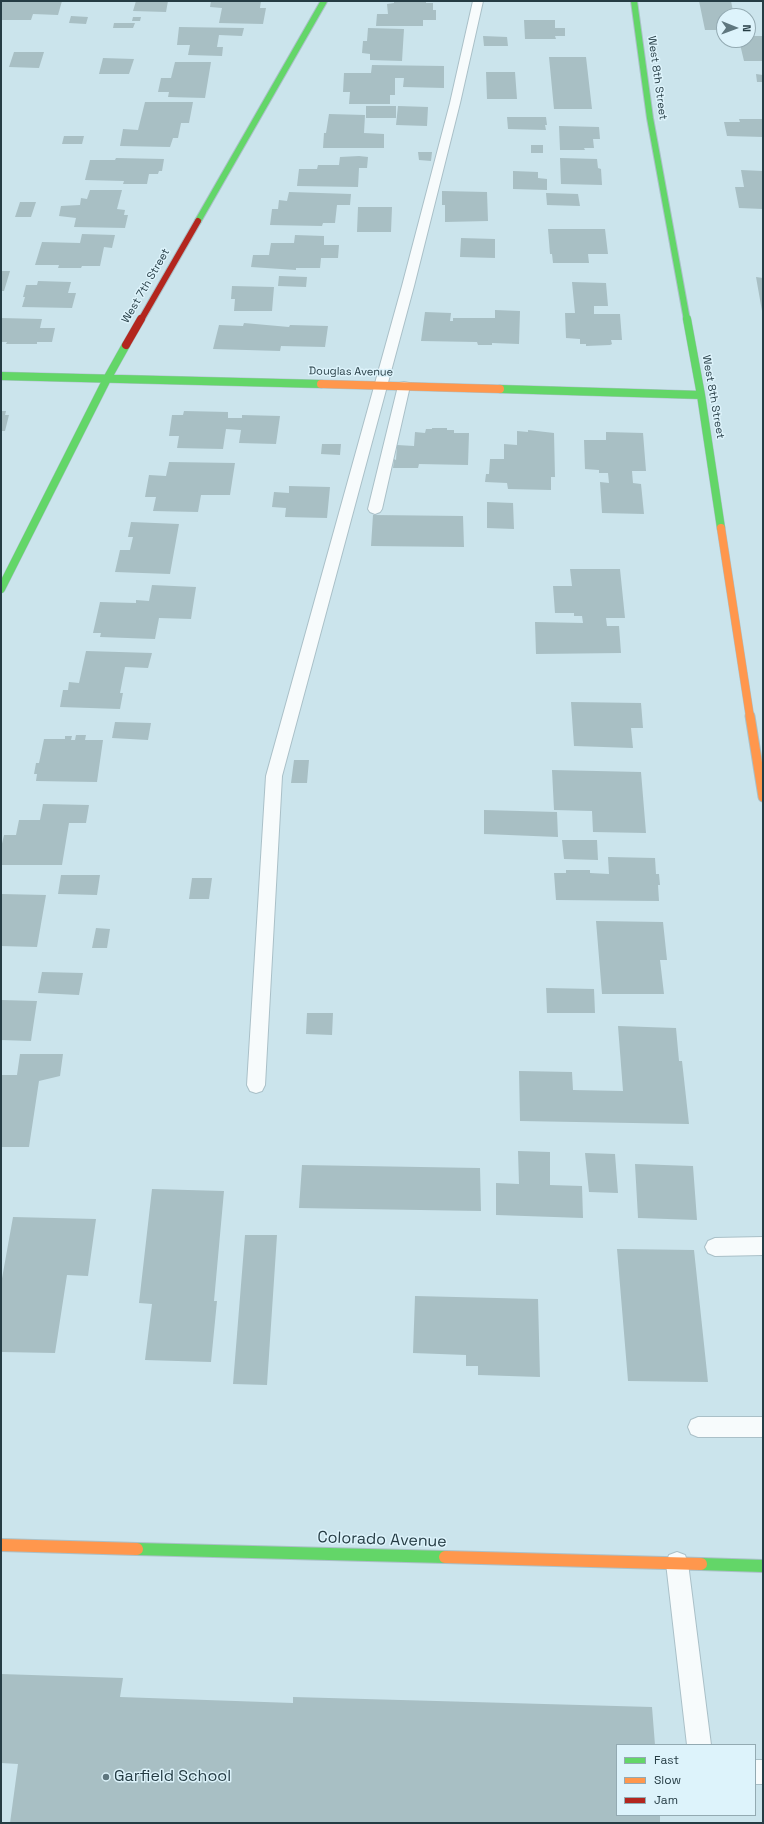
<!DOCTYPE html>
<style>
body{margin:0}
#map{position:relative;width:764px;height:1824px;overflow:hidden;background:#cbe4ec;font-family:"Space Grotesk",sans-serif}
canvas{display:block}
.frame{position:absolute;inset:0;border:2px solid #253c44;pointer-events:none}
.legend{position:absolute;left:616px;top:1744px;width:140px;height:72px;box-sizing:border-box;background:#ddf3fb;border:1px solid #93aab2;margin:0;padding:5px 7px;list-style:none;font-size:12px;color:#253c44}
.legend li{display:flex;align-items:center;gap:8px;height:20px}
.legend b{width:20px;border:1px solid #93aab2}
.north{position:absolute;left:716px;top:8px;width:40px;height:40px;box-sizing:border-box;background:#ddf3fb;border:1px solid #93aab2;border-radius:50%;rotate:91deg;font-size:11px;font-weight:700;line-height:16px;text-align:center;color:#253c44}
.north::after{content:'';display:block;margin:auto;width:14px;height:18px;background:#5f777f;clip-path:polygon(50% 0,100% 100%,50% 72%,0 100%)}
</style>
<div id="map">
<canvas width="764" height="1824"></canvas>
<div class="frame"></div>
<ul class="legend">
<li><b style="height:5px;background:#63d668"></b>Fast</li>
<li><b style="height:5px;background:#ff974d"></b>Slow</li>
<li><b style="height:5px;background:#b3261e"></b>Jam</li>
</ul>
<div class="north">N</div>
</div>
<script>
const c = document.querySelector('canvas').getContext('2d');
c.lineJoin = 'round';
function fill(path, color) {
  c.fillStyle = color;
  c.fill(path, 'evenodd');
}
function toPath(rows) {
  const path = new Path2D();
  for (const r of rows) {
    path.moveTo(r[0], r[1]);
    for (let i = 2; i < r.length; i += 2) path.lineTo(r[i], r[i + 1]);
  }
  return path;
}
function trace(path, color, width, dash) {
  c.strokeStyle = color;
  c.lineWidth = width;
  c.lineCap = dash ? 'butt' : 'round';
  c.setLineDash(dash || []);
  c.stroke(path);
}
function write(font, color, halo, rows, align = 'center') {
  c.font = font + ' "Space Grotesk",sans-serif';
  c.lineWidth = 3;
  c.setLineDash([]);
  c.textBaseline = 'middle';
  c.strokeStyle = halo;
  c.fillStyle = color;
  for (const [text, x, y, turn = 0] of rows) {
    c.save();
    c.translate(x, y);
    c.rotate((+turn || 0) * Math.PI / 180);
    c.textAlign = isNaN(turn) ? turn : align;
    if (halo) c.strokeText(text, 0, 0);
    c.fillText(text, 0, 0);
    c.restore();
  }
}
fill(toPath([
 [1,1,62,1,58,15,33,14,31,20,1,20],
 [136,1,168,1,166,12,133,11],
 [211,1,261,1,260,8,266,8,263,24,219,23,222,8,210,7],
 [394,1,426,1,426,3,433,3,433,10,436,10,436,20,423,20,423,26,376,26,377,14,388,14,387,4,394,3],
 [699,1,731,1,734,16,724,16,724,30,705,30],
 [71,16,88,17,86,24,69,23],
 [133,17,141,17,140,21,132,21],
 [524,20,555,20,555,28,565,28,565,36,555,36,556,39,525,39],
 [114,23,135,23,133,28,113,28],
 [179,27,244,28,242,36,219,35,217,47,223,47,222,56,188,55,190,45,177,45],
 [368,28,404,29,402,61,370,60,370,54,362,53,363,41,367,41],
 [483,36,507,37,508,46,484,46],
 [748,36,763,36,763,61,744,61,739,40,748,40],
 [14,52,44,52,39,68,9,67],
 [549,57,586,57,592,109,554,109],
 [103,58,134,59,129,74,99,74],
 [175,62,211,62,205,98,168,97,169,92,158,92,161,78,171,78],
 [372,65,444,66,444,88,403,87,404,78,395,78,395,95,390,95,390,104,349,104,350,92,343,92,344,73,371,73],
 [486,72,515,72,517,99,487,99],
 [756,74,763,75,763,82,757,82],
 [145,102,193,102,189,123,181,123,178,138,173,138,170,147,120,146,123,129,138,130],
 [366,106,396,106,396,118,366,118],
 [398,106,428,107,427,126,396,125],
 [329,114,365,115,364,133,384,134,384,148,323,148,324,133,326,133],
 [507,117,546,117,547,125,545,125,546,130,508,129],
 [739,119,763,119,763,137,727,136,724,122,740,122],
 [559,126,599,127,600,139,593,139,594,148,584,148,585,150,560,150],
 [64,136,84,136,82,144,62,144],
 [531,145,543,145,543,153,531,153],
 [418,152,432,152,431,161,419,160],
 [359,156,368,157,367,168,359,168,358,187,297,186,299,169,317,169,318,165,339,165,340,157],
 [116,158,164,159,162,171,159,171,158,174,149,174,147,184,123,184,124,181,85,180,90,160,115,160],
 [560,158,597,159,598,168,601,169,602,185,561,184],
 [741,170,763,171,763,209,739,208,735,187,744,187],
 [513,171,538,172,538,178,547,179,547,190,513,189],
 [90,190,122,190,117,209,125,210,124,215,128,215,125,228,74,227,76,218,59,216,61,206,80,205,81,198,87,199],
 [442,191,487,192,488,221,445,222,445,205,442,205],
 [289,192,351,194,350,205,337,205,335,223,323,223,322,226,270,225,272,209,278,209,279,200,287,201],
 [546,193,578,194,580,206,547,205],
 [20,202,36,202,31,217,15,217],
 [358,207,392,207,391,232,357,232],
 [548,229,605,229,608,254,588,254,589,263,553,263,552,254,550,254],
 [82,234,115,235,112,248,104,247,100,266,82,266,81,268,58,268,59,265,35,265,42,242,80,243],
 [295,235,324,236,324,245,339,245,338,258,321,258,320,268,296,268,296,270,251,267,253,255,269,255,271,243,294,243],
 [461,238,495,239,495,258,460,257],
 [1,271,10,271,4,291,1,291],
 [279,276,307,277,306,287,278,286],
 [756,277,763,278,763,310,762,311],
 [38,281,71,282,68,293,76,293,72,308,22,307,25,297,23,297,26,285,37,285],
 [572,282,606,283,608,306,594,306,594,314,620,314,622,340,611,340,612,344,610,345,586,346,586,344,580,344,580,339,566,338,565,313,575,313],
 [232,286,274,287,272,311,234,311,235,299,231,299],
 [495,310,520,311,519,344,492,343,492,345,478,345,477,342,421,341,425,312,451,313,450,321,453,321,453,318,495,318],
 [1,318,42,319,40,328,55,328,52,342,37,342,37,344,6,344,7,342,1,342],
 [244,323,289,327,290,325,328,326,325,347,281,346,280,351,213,349,219,325,243,326],
 [1,411,6,411,5,415,9,415,5,431,1,431],
 [184,411,228,412,228,418,242,418,242,415,280,416,276,444,239,443,241,430,226,429,223,449,177,448,179,436,169,436,172,415,183,415],
 [432,428,447,428,447,430,454,430,454,433,469,433,468,465,419,464,418,468,393,468,394,459,396,460,397,445,414,446,415,432,425,433,426,429,432,429],
 [528,430,554,433,555,477,551,477,551,490,508,489,507,483,485,482,486,474,489,474,490,459,504,459,504,444,517,445,517,431,528,432],
 [606,432,643,433,646,471,632,471,633,483,641,484,644,514,602,513,600,482,609,483,608,473,599,473,599,470,585,469,584,440,606,440],
 [322,444,341,444,340,455,321,454],
 [169,462,235,463,230,495,201,495,198,512,153,511,156,497,145,497,149,475,166,476],
 [289,486,330,487,327,518,285,517,286,508,272,507,274,492,289,493],
 [487,502,513,503,514,529,487,528],
 [373,515,463,516,464,547,371,546],
 [131,522,179,524,170,574,115,572,120,550,130,550,133,537,128,537],
 [570,569,620,569,625,618,606,618,607,626,619,626,621,653,536,654,535,622,583,623,582,616,574,616,574,613,555,613,553,586,572,586],
 [152,585,196,587,191,619,159,618,155,639,100,637,101,633,93,633,100,602,136,603,136,600,149,601],
 [86,651,152,653,148,668,125,667,120,693,123,693,120,709,60,707,63,690,68,690,69,682,79,683],
 [571,702,641,703,643,728,631,728,633,748,574,746],
 [115,722,151,723,148,740,112,738],
 [76,735,86,735,85,740,103,740,97,782,36,781,37,774,34,774,36,763,39,763,44,739,65,739,65,736,72,736,71,740,75,740],
 [294,760,309,760,307,783,291,783],
 [552,770,641,772,646,833,593,832,592,811,554,810],
 [43,804,89,805,86,823,69,823,62,865,1,865,1,848,4,835,16,835,19,820,40,820],
 [484,810,557,812,558,837,484,834],
 [562,840,597,840,598,860,564,859],
 [608,857,655,858,656,874,659,874,660,885,658,885,659,901,556,900,554,873,566,873,566,870,590,870,590,873,609,874],
 [61,875,100,875,97,895,58,894],
 [192,878,212,878,209,899,189,899],
 [1,894,46,895,37,947,1,946],
 [596,921,663,922,667,960,660,960,664,994,602,994],
 [96,928,110,929,107,948,92,948],
 [42,972,83,973,79,995,38,993],
 [546,988,594,989,595,1013,547,1013],
 [1,1000,37,1001,31,1041,1,1040],
 [307,1013,333,1013,332,1035,306,1034],
 [618,1026,676,1028,679,1061,682,1061,689,1124,520,1121,519,1071,572,1072,573,1090,623,1091],
 [20,1054,63,1054,60,1076,39,1081,29,1147,1,1147,1,1075,17,1075],
 [518,1151,550,1152,550,1185,582,1186,583,1218,496,1215,496,1183,519,1184],
 [585,1153,615,1154,618,1193,589,1192],
 [635,1164,693,1166,697,1220,638,1218],
 [302,1165,480,1168,481,1211,299,1208],
 [152,1189,224,1191,214,1301,217,1301,211,1362,145,1360,152,1304,139,1303],
 [13,1217,96,1219,88,1276,67,1275,55,1353,1,1352,1,1284],
 [245,1235,277,1235,267,1385,233,1384],
 [617,1249,694,1250,708,1382,628,1381],
 [415,1296,538,1299,540,1377,478,1375,478,1366,466,1366,466,1355,413,1353],
 [1,1674,123,1678,120,1697,293,1703,293,1697,652,1707,655,1745,617,1745,617,1815,660,1815,660,1823,10,1823,18,1764,1,1763]
]), '#a8bfc4');
const lane = toPath([
 [473,1,483,1,460,103,414,286,282,776,265,1085,262,1091,256,1093,250,1091,247,1085,266,776,402,286,450,103,473,1],
 [404,382,409,383,410,386,382,509,380,512,375,514,370,512,368,509,398,386,399,383,404,382],
 [763,1237,763,1255,715,1256,708,1253,705,1247,708,1241,715,1238,763,1237],
 [698,1417,763,1417,763,1437,698,1437,691,1434,688,1427,691,1420,698,1417],
 [677,1552,685,1555,688,1563,711,1745,687,1745,666,1563,669,1555,677,1552],
 [755,1760,763,1760,763,1784,755,1784,755,1760]
]);
const fastFar2 = toPath([
 [634,1,650,118,687,320],
 [198,221,324,1]
]);
const fastFar1 = toPath([
 [687,319,701,395,721,528],
 [1,376,321,384],
 [500,389,701,395],
 [1,589,107,379,126,345]
]);
const fast = toPath([
 [137,1549,445,1557],
 [701,1564,763,1566]
]);
const slowFar2 = toPath([
 [321,384,500,389],
 [721,528,750,717]
]);
const slowFar1 = toPath([
 [750,716,763,797]
]);
const slow = toPath([
 [1,1545,137,1549],
 [445,1557,701,1564]
]);
const jamFar1 = toPath([
 [141,320,198,221]
]);
const jam = toPath([
 [126,345,141,319]
]);
trace(lane, '#aac0c8', 2);
trace(fastFar2, '#aac0c8', 8);
trace(fastFar1, '#aac0c8', 9);
trace(fast, '#aac0c8', 14);
trace(slowFar2, '#aac0c8', 9);
trace(slowFar1, '#aac0c8', 11);
trace(slow, '#aac0c8', 14);
trace(jamFar1, '#aac0c8', 8);
trace(jam, '#aac0c8', 9);
fill(lane, '#f7fbfc');
trace(fastFar2, '#63d668', 6);
trace(fastFar1, '#63d668', 8);
trace(fast, '#63d668', 12);
trace(slowFar2, '#ff974d', 8);
trace(slowFar1, '#ff974d', 9);
trace(slow, '#ff974d', 12);
trace(jamFar1, '#b3261e', 6);
trace(jam, '#b3261e', 8);
for (const [x, y, r, color] of [
 [106,1777,4,"#5f777f"]
]) {
  const dot = new Path2D();
  dot.arc(x, y, r, 0, 2 * Math.PI);
  c.fillStyle = color;
  c.fill(dot);
  trace(dot, '#ddf3fb', 1.5);
}
write('11px', '#253c44', '#ddf3fb', [
 ["West 8th Street",657,78,82],
 ["West 7th Street",146,286,-60],
 ["Douglas Avenue",351,372,1],
 ["West 8th Street",713,397,80]
]);
write('16px', '#253c44', '#ddf3fb', [
 ["Colorado Avenue",382,1540,2]
]);
write('16px', '#253c44', '#ddf3fb', [
 ["Garfield School",114,1777]
], 'left');
</script>
